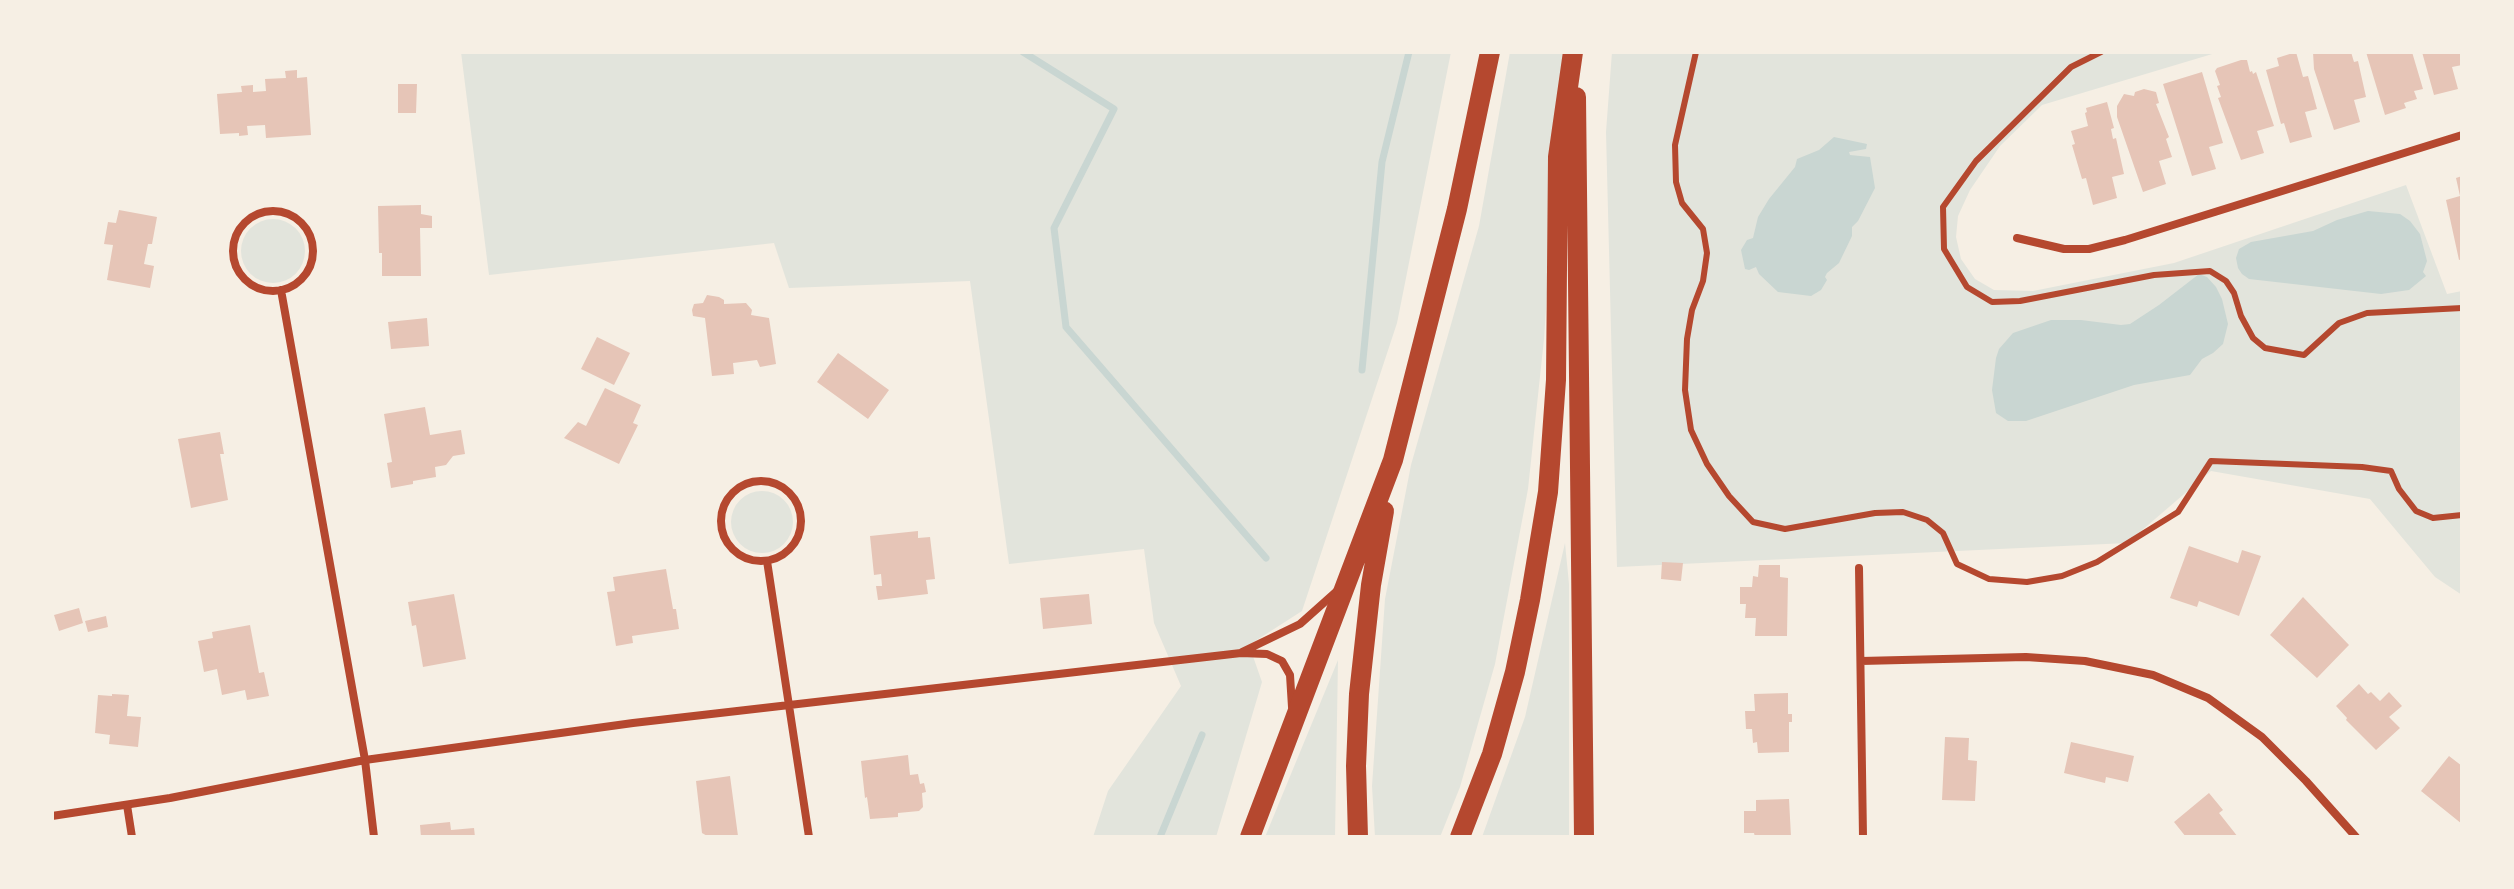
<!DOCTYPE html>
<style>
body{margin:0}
#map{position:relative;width:2514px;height:889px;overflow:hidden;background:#f6efe4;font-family:"Libre Baskerville",serif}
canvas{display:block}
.frame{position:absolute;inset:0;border:54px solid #f6efe4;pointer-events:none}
</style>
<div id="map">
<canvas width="2514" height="889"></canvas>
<div class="frame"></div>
</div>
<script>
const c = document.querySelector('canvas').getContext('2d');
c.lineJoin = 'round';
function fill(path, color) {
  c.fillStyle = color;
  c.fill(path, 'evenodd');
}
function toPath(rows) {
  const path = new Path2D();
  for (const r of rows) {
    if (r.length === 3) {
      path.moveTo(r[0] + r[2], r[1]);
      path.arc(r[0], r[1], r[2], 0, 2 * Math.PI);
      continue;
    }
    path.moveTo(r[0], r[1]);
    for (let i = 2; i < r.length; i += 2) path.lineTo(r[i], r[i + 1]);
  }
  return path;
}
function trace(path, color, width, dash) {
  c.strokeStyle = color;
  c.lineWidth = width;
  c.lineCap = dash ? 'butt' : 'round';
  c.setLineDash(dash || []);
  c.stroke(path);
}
fill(toPath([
 [461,52,1451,52,1397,323,1302,611,1249,645,1262,682,1216,837,1093,837,1108,791,1181,686,1154,623,1144,549,1009,564,970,281,789,288,774,243,489,275],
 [1510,52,1563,52,1544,339,1528,489,1495,664,1460,787,1440,837,1375,837,1372,786,1385,599,1411,465,1479,226],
 [1612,52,2219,52,2042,105,2000,146,1970,190,1958,216,1956,237,1961,259,1975,279,1994,290,2033,291,2174,263,2406,185,2447,294,2462,291,2462,595,2435,577,2370,499,2211,471,2127,543,1617,567,1606,132],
 [273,251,32],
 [762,522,31],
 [1565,543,1569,584,1569,837,1482,837,1525,717],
 [1338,660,1335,837,1265,837]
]), '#e2e4dc');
fill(toPath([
 [1834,137,1867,144,1866,149,1849,152,1850,155,1870,157,1875,188,1858,221,1852,227,1852,236,1839,263,1827,273,1825,277,1827,280,1821,290,1811,296,1778,292,1759,274,1756,267,1749,270,1745,269,1741,250,1747,240,1753,238,1758,217,1769,199,1795,167,1797,159,1819,150],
 [2368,211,2400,214,2410,221,2420,234,2427,261,2423,272,2426,276,2409,290,2381,294,2249,279,2242,274,2238,268,2236,258,2239,249,2251,242,2313,231,2337,220],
 [2199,274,2207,277,2216,287,2222,299,2228,324,2223,344,2213,353,2202,359,2190,375,2134,385,2026,421,2008,421,1996,413,1992,390,1996,358,1999,349,2013,333,2051,320,2081,320,2121,325,2130,324,2159,305]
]), '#c9d6d2');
trace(toPath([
 [1023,52,1114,109,1054,228,1066,327,1266,558],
 [1362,370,1382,162,1409,52],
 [1160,837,1202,735]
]), '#c9d6d2', 7);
fill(toPath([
 [2296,52,2303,77,2308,76,2317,109,2305,112,2312,137,2290,143,2284,123,2281,124,2266,70,2279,66,2277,58],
 [2313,52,2351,52,2354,62,2358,61,2366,97,2354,100,2360,122,2334,130,2314,69],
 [2366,52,2412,52,2423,89,2414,91,2417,99,2404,103,2406,108,2385,115],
 [2422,52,2462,52,2462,65,2452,67,2458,89,2434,95],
 [2241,60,2247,60,2250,72,2252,71,2253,74,2256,72,2274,126,2257,131,2264,153,2241,160,2218,98,2221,97,2217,86,2220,85,2215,71,2217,68],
 [297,70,297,78,307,77,311,135,266,138,265,125,247,126,248,135,239,136,239,133,220,134,217,94,242,92,241,86,253,85,253,92,266,91,265,79,286,78,285,71],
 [2202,72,2223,143,2209,147,2216,169,2192,176,2163,84],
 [398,84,417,84,416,113,398,113],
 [2144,89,2156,92,2159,103,2156,104,2169,137,2166,139,2172,157,2159,161,2166,184,2143,192,2117,117,2117,106,2124,94,2134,96,2135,92],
 [2107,102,2114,128,2111,129,2113,139,2116,138,2124,174,2112,177,2117,198,2093,205,2086,178,2082,179,2072,145,2075,144,2071,131,2088,126,2085,113,2087,112,2086,108],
 [2462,176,2462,259,2459,260,2446,200,2460,196,2456,178],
 [421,205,421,214,432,216,432,228,420,228,421,276,382,276,382,253,379,253,378,206],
 [119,210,157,217,152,244,148,244,144,264,154,266,150,288,107,280,113,245,104,244,108,222,116,223],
 [707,295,719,297,724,300,724,304,746,303,752,310,751,315,769,318,776,364,760,367,757,360,733,363,734,374,712,376,705,318,693,316,692,310,694,304,703,303],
 [427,318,429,346,391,349,388,322],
 [597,337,630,353,614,385,581,369],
 [838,353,889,390,868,419,817,382],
 [605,388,641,405,633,423,638,425,619,464,564,438,578,422,586,426],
 [425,407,430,435,461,430,465,454,453,456,446,465,435,467,436,477,413,481,413,484,391,488,387,463,392,462,384,414],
 [220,432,224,454,220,454,228,500,191,508,178,439],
 [918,531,918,538,930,537,935,579,926,580,928,594,878,600,876,586,882,586,881,574,874,575,870,536],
 [2189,546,2238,563,2242,550,2261,556,2239,616,2199,601,2197,607,2170,598],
 [1662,562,1683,563,1681,581,1661,579],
 [1759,565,1780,565,1780,577,1788,578,1787,636,1755,636,1756,618,1745,618,1746,604,1740,604,1740,587,1752,587,1753,576,1758,577],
 [666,569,673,609,676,609,679,629,632,636,633,643,616,646,607,592,615,591,613,577],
 [454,594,466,659,423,667,416,625,412,626,408,602],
 [1089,594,1092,624,1043,629,1040,598],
 [2303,597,2349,645,2317,678,2270,635],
 [79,608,83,623,59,631,54,615],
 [106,616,108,627,88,632,85,621],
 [250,625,259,673,264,672,269,696,247,700,245,690,222,695,217,669,204,672,198,641,213,638,212,632],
 [2359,684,2368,694,2371,692,2380,701,2389,692,2402,706,2389,717,2400,728,2376,750,2346,720,2347,718,2336,706],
 [1788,693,1788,714,1792,714,1792,722,1789,722,1789,752,1758,753,1757,742,1753,743,1752,729,1746,729,1745,711,1755,711,1754,694],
 [112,694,129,695,127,716,141,717,138,747,109,744,110,735,95,733,98,695,112,696],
 [1945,737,1969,738,1968,760,1977,761,1975,801,1942,800],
 [2071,742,2134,756,2128,782,2106,777,2105,783,2064,773],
 [908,755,910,775,918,774,920,784,924,783,926,792,922,793,923,807,919,811,898,813,898,817,870,819,867,797,865,798,861,761],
 [2449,756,2462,766,2462,824,2421,791],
 [730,776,738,836,709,837,702,833,696,781],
 [2209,793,2223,810,2219,813,2238,837,2186,837,2174,822],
 [1789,799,1791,837,1755,837,1754,833,1744,833,1744,811,1756,811,1756,800],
 [450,822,451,830,474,828,475,837,421,837,420,825]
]), '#e6c5b7');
trace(toPath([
 [1696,52,1675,145,1676,182,1682,203,1703,229,1707,253,1703,281,1692,310,1687,339,1685,390,1691,430,1707,464,1729,496,1753,522,1785,529,1875,513,1903,512,1927,520,1943,533,1957,564,1989,579,2027,582,2062,576,2097,562,2178,512,2211,461,2362,467,2391,471,2399,489,2416,511,2433,518,2462,515],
 [2101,52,2071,67,1976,161,1943,207,1944,249,1967,287,1992,302,2020,301,2154,275,2210,271,2226,281,2234,293,2241,316,2253,338,2265,348,2304,355,2339,323,2367,313,2462,308]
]), '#b5482f', 6);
trace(toPath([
 [273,251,40],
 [2017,238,2064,249,2089,249,2125,240,2462,135],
 [281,290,365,760,374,837],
 [761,521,40],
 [767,561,809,837],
 [1859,568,1863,837],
 [1242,652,1300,624,1337,591],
 [1861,661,2026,657,2085,661,2153,675,2208,698,2262,737,2306,781,2356,837],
 [127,805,132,837],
 [52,816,170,798,365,760,633,723,1241,653,1267,654,1282,661,1290,675,1292,707]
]), '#b5482f', 8);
trace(toPath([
 [1576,97,1584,837],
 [1250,837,1393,460,1457,209,1490,52],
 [1358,837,1356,766,1359,694,1371,585,1384,511],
 [1460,837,1492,754,1515,672,1530,600,1548,492,1556,380,1558,157,1573,52]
]), '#b5482f', 20);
</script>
